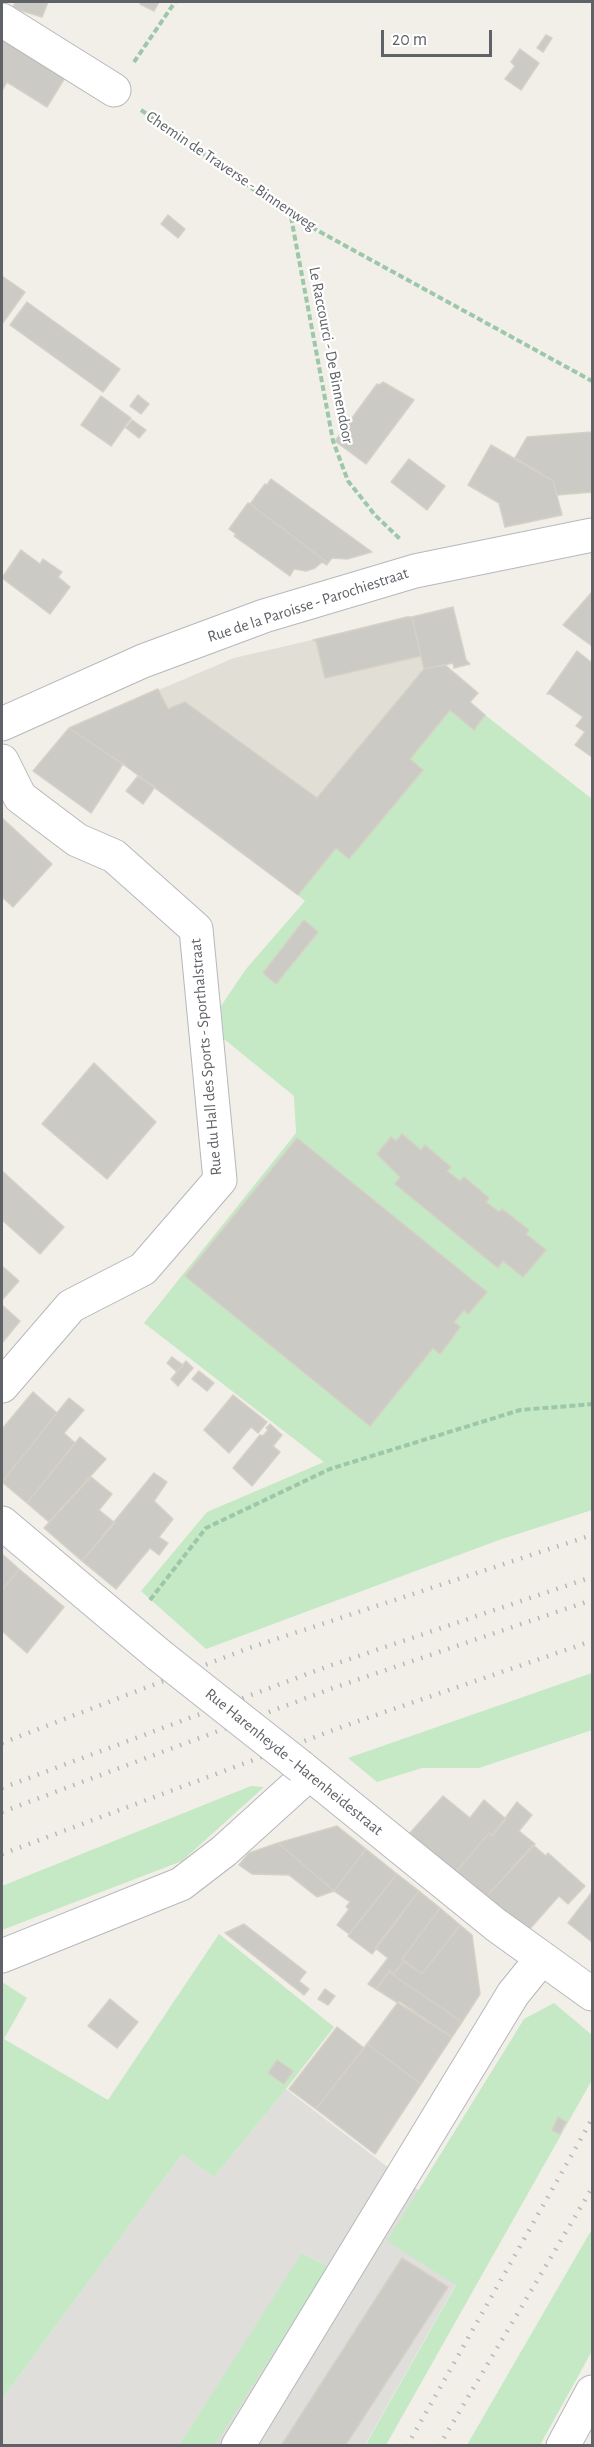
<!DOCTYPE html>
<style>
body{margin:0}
#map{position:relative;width:594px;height:2447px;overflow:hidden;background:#f1efe8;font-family:"Alegreya Sans",sans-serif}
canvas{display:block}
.frame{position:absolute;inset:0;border:3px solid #5f6368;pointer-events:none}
.scale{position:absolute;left:381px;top:30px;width:111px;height:27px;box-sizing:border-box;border:3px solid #5f6368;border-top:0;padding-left:8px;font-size:18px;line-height:21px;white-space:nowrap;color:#5f6368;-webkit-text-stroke:4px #fff;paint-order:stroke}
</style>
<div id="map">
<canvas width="594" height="2447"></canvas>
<div class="frame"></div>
<div class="scale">20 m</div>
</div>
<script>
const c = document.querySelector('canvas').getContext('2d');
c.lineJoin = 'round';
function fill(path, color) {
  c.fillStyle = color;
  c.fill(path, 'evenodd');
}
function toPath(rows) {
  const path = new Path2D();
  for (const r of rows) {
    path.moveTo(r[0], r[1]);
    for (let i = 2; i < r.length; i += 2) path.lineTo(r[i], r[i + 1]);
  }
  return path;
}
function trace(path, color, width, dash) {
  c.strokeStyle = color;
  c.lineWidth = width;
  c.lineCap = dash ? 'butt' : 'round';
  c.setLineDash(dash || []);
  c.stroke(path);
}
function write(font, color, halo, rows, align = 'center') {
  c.font = font + ' "Alegreya Sans",sans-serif';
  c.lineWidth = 4.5;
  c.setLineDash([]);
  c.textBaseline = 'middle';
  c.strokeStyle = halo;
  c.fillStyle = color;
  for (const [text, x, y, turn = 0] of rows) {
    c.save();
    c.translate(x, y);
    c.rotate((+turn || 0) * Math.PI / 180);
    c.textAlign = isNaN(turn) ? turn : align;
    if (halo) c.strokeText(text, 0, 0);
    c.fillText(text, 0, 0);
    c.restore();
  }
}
fill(toPath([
 [286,2089,419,2191,388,2241,456,2284,365,2445,215,2445,327,2267,303,2253,179,2445,2,2445,2,2399,182,2154,214,2177]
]), '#e0deda');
fill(toPath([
 [412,617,424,669,445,665,478,693,470,702,485,715,474,730,450,711,410,760,423,770,349,859,336,849,298,895,123,764,69,728,234,658]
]), '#e1ded6');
fill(toPath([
 [450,710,474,730,485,715,592,799,592,1510,499,1540,206,1649,141,1591,207,1512,324,1462,144,1323,296,1133,294,1096,224,1039,221,1006,246,969,305,901,298,895,336,848,349,859,423,770,410,759],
 [592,1673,592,1730,479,1768,422,1768,377,1782,348,1758],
 [251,1786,264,1787,182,1861,2,1930,2,1886],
 [219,1934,334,2027,286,2089,214,2177,182,2154,2,2399,2,1982,27,1998,4,2039,108,2100],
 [554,2003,592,2035,592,2080,386,2445,365,2446,456,2285,387,2241,524,2019],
 [592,2229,592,2351,540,2445,467,2445],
 [302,2253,328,2267,215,2445,179,2445]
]), '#c5e8c5');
const building = toPath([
 [15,2,48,2,42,17,13,8,15,2],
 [141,2,159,2,154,11,140,4,141,2],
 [546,35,552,38,543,52,537,48,546,35],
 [2,37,66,76,47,107,7,82,2,91,2,37],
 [520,49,539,63,521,90,505,79,515,66,511,62,520,49],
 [168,215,185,229,178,238,161,224,168,215],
 [2,276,25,292,2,324,2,276],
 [27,302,120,369,103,392,10,325,27,302],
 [383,382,414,400,366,464,335,441,377,384,379,385,383,382],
 [138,395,149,404,141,414,130,406,138,395],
 [101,396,131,418,111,446,81,425,101,396],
 [132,420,146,430,139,438,126,428,132,420],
 [592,432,592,492,557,495,553,481,515,458,527,437,592,432],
 [491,445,553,481,562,515,505,527,499,503,468,485,491,445],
 [409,459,445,486,427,510,391,482,409,459],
 [271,479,372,552,347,559,332,558,328,563,250,504,265,484,267,485,271,479],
 [248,503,250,504,328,563,327,565,322,562,315,568,306,571,294,569,290,576,234,536,236,534,229,529,248,503],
 [21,550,40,564,43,559,62,572,58,577,70,587,50,614,2,578,21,550],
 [592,592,592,646,563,625,592,592],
 [453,607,466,660,470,664,454,668,453,663,424,669,412,617,453,607],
 [407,617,412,617,421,656,325,678,316,641,313,640,407,617],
 [577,651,592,663,592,757,575,745,585,732,576,726,583,717,550,694,547,694,577,651],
 [445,665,478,693,470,702,485,715,474,730,450,710,410,759,423,770,349,859,336,848,298,895,123,764,69,728,158,689,168,709,185,702,317,798,424,669,445,665],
 [69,728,123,764,91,813,33,771,69,728],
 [138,776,155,787,143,804,126,791,138,776],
 [2,818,52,864,13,907,2,897,2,818],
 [304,920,318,932,276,984,263,973,304,920],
 [94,1063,156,1122,107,1179,42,1124,94,1063],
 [402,1134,421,1150,425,1145,451,1167,447,1171,460,1181,464,1177,489,1198,486,1202,499,1212,502,1209,529,1230,526,1234,546,1250,523,1277,503,1261,498,1268,395,1184,400,1177,377,1154,391,1137,396,1141,402,1134],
 [297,1138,487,1292,468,1314,464,1310,454,1322,460,1327,450,1341,440,1354,433,1348,370,1426,185,1276,297,1138],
 [2,1171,64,1227,40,1254,2,1220,2,1171],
 [2,1266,19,1281,2,1300,2,1266],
 [2,1305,20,1321,2,1343,2,1305],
 [172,1357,183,1365,177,1372,167,1363,172,1357],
 [186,1361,193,1368,178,1386,171,1379,186,1361],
 [199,1371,214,1383,207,1391,192,1379,199,1371],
 [33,1392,57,1413,2,1482,2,1429,33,1392],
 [233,1395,267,1422,258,1433,251,1427,229,1453,204,1430,233,1395],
 [69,1398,84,1410,64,1433,75,1443,27,1503,2,1482,69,1398],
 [270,1424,282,1435,273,1446,280,1452,252,1486,233,1468,260,1435,263,1436,268,1430,266,1428,270,1424],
 [80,1437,106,1459,49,1522,27,1503,80,1437],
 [154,1473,167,1482,154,1501,173,1519,159,1537,168,1543,159,1555,150,1548,116,1589,82,1561,154,1473],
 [91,1477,112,1494,99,1510,115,1523,82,1561,44,1528,91,1477],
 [2,1554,19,1569,2,1590,2,1554],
 [19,1569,64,1607,27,1653,2,1631,2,1590,19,1569],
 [443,1796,470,1818,484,1800,506,1819,492,1836,489,1833,456,1872,409,1834,443,1796],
 [517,1802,532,1815,519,1831,535,1844,486,1897,456,1872,489,1833,492,1836,517,1802],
 [337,1826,366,1849,334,1891,278,1843,337,1826],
 [278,1843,334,1891,317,1897,289,1875,252,1874,239,1865,249,1853,278,1843],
 [533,1845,546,1856,548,1853,585,1886,568,1904,559,1896,528,1931,486,1897,533,1845],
 [366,1849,397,1874,349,1934,337,1925,349,1909,346,1907,350,1902,334,1891,366,1849],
 [397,1874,419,1891,372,1954,348,1936,397,1874],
 [419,1891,440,1908,402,1959,404,1961,394,1973,390,1970,376,1989,368,1984,388,1958,375,1948,419,1891],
 [592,1892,592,1942,568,1923,592,1892],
 [440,1908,460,1925,422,1974,402,1959,440,1908],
 [244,1924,306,1972,299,1981,309,1989,304,1995,225,1933,244,1924],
 [460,1925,472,1935,480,1994,462,2022,389,1972,390,1970,394,1973,404,1961,422,1974,460,1925],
 [389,1972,462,2022,452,2037,376,1989,389,1972],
 [325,1989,335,1996,328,2005,318,1999,325,1989],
 [110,1999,138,2022,117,2048,88,2026,110,1999],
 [399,2001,452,2037,421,2084,367,2044,399,2001],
 [337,2027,364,2048,316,2109,289,2089,337,2027],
 [367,2044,421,2084,375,2154,316,2109,367,2044],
 [277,2060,293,2071,284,2084,268,2073,277,2060],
 [558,2117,566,2122,560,2134,552,2130,558,2117],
 [402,2258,448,2287,345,2446,281,2446,402,2258]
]);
fill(building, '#cccac5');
trace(building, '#d6d1c6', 1.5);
const minor = toPath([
 [2,20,114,90],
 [2,724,143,661,264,616,415,571,592,535],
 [2,761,20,797,77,840,114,856,196,929,220,1180,143,1269,71,1306,2,1386],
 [2,1523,159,1655],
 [301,1767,496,1925,592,1994],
 [2,1956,181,1884,224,1851,309,1774],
 [238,2446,513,1994,542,1958],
 [563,2446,592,2392]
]);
trace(minor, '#b5b8bc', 35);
trace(toPath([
 [134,62,175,2],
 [141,110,291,216,592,381],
 [291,217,333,441,348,481,375,515,400,539],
 [150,1600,206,1528,330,1469,520,1410,592,1404]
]), '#9cc7a9', 4, [6, 3]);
trace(minor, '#fff', 33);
trace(toPath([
 [2,1743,249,1648,592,1535],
 [2,1788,326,1667,592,1577],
 [2,1812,333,1688,592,1600],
 [2,1854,347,1725,592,1641],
 [407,2446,592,2119],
 [439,2446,592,2188]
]), '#b6b7b8', 4.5, [1.5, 8]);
const minorBridge = toPath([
 [159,1655,301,1767]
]);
trace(minorBridge, '#b5b8bc', 35, []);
trace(minorBridge, '#fff', 33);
write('16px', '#5f6368', '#fff', [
 ["Chemin de Traverse - Binnenweg",231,171,34],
 ["Le Raccourci - De Binnendoor",331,355,79],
 ["Rue de la Paroisse - Parochiestraat",308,605,-18],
 ["Rue du Hall des Sports - Sporthalstraat",206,1057,-95],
 ["Rue Harenheyde - Harenheidestraat",294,1762,39]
]);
</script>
